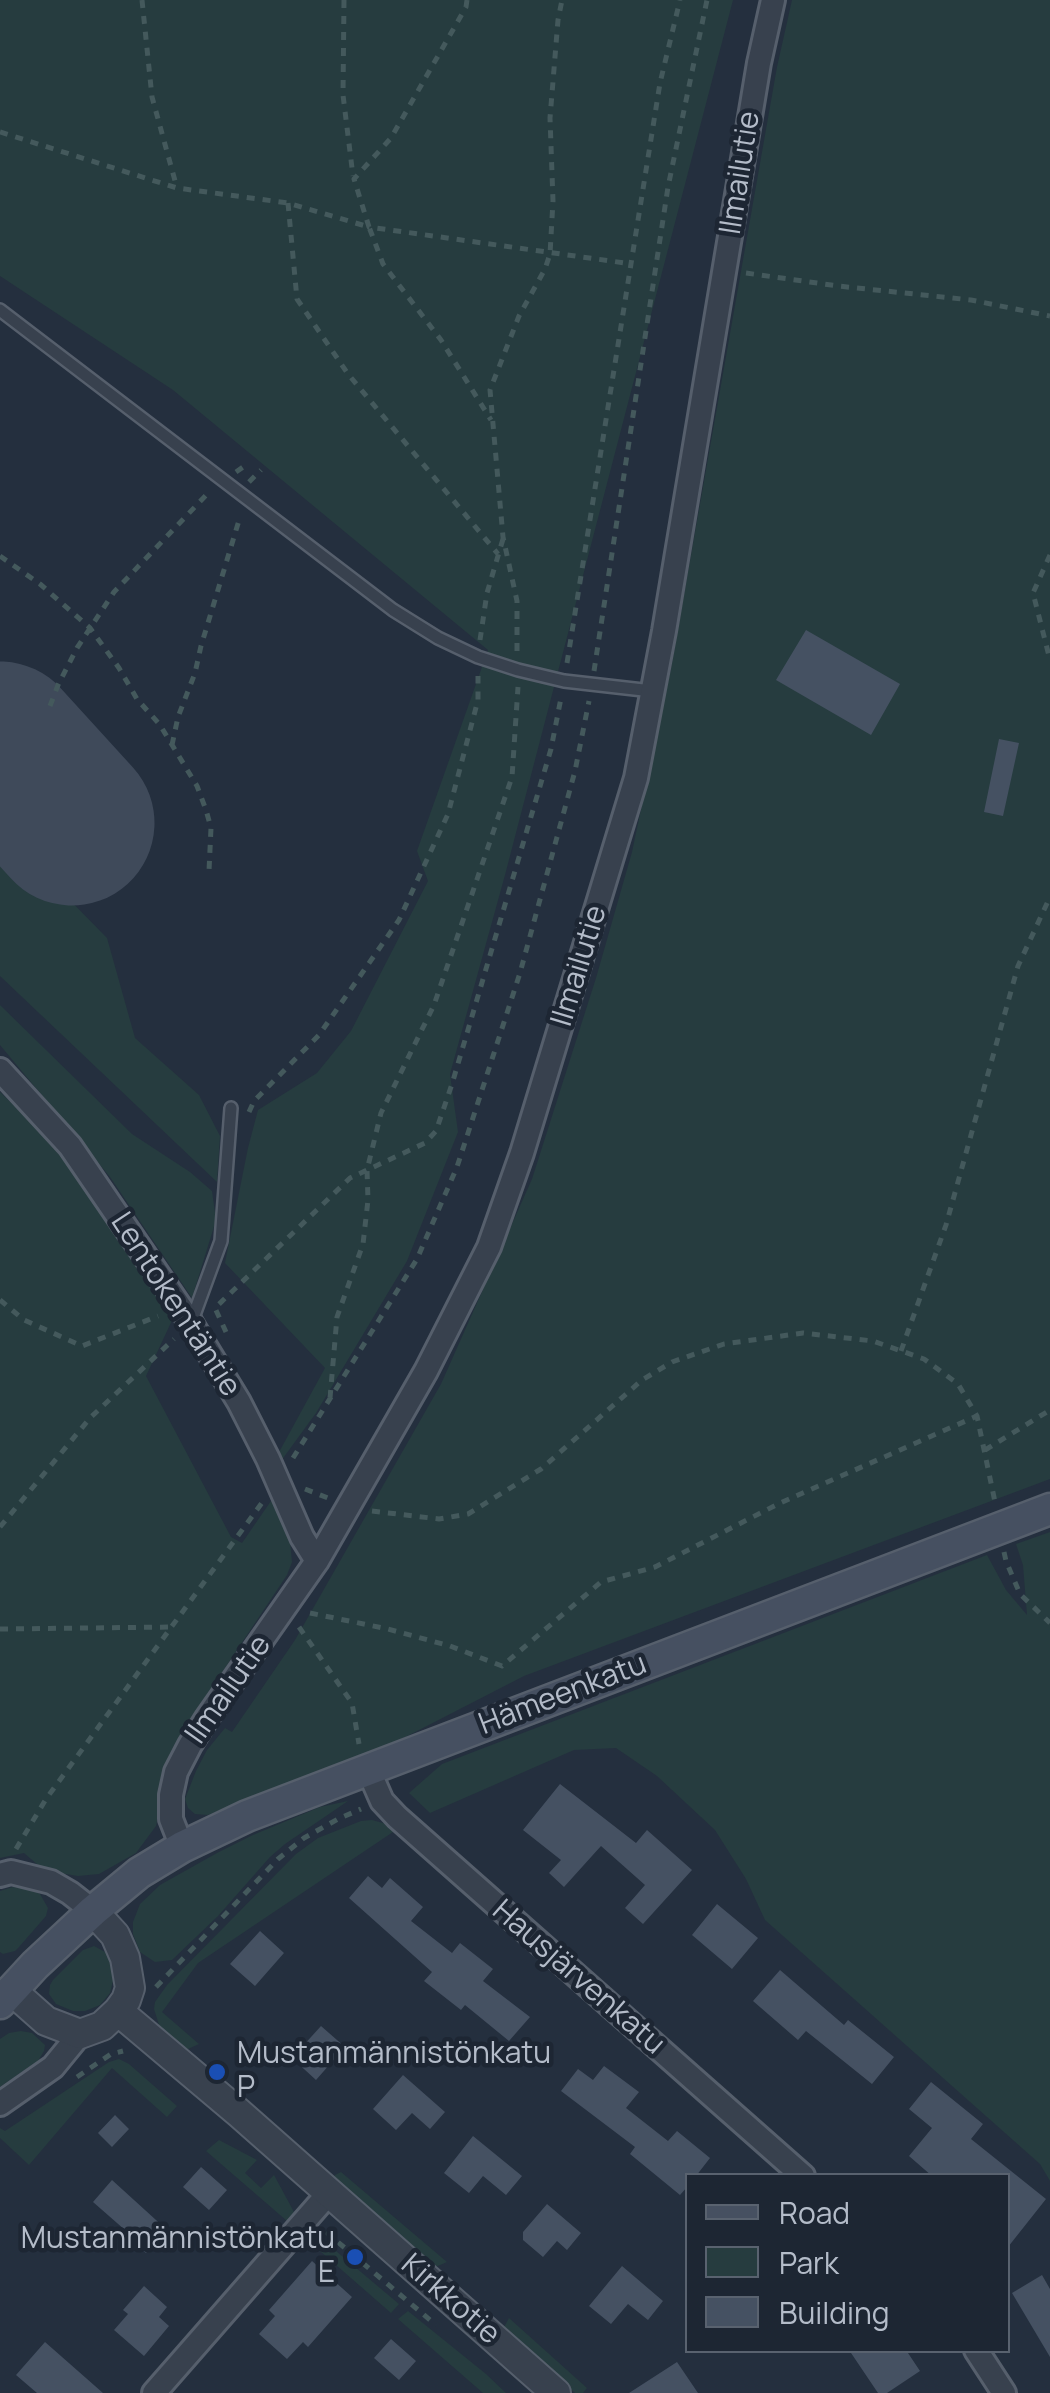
<!DOCTYPE html>
<meta charset="utf-8">
<style>
body{margin:0}
#map{position:relative;width:1050px;height:2393px;overflow:hidden;background:#242f3e;font-family:Manrope,sans-serif}
canvas{display:block}
.legend{position:absolute;left:685px;top:2173px;width:325px;height:180px;box-sizing:border-box;background:#1d2633;border:2px solid #59626f;margin:0;padding:12px 18px;list-style:none;font-size:30px;color:#b4bcc9}
.legend li{display:flex;align-items:center;gap:20px;height:50px}
.legend b{width:50px;border:2px solid #59626f}
</style>
<div id="map">
<canvas width="1050" height="2393"></canvas>
<ul class="legend">
<li><b style="height:12px;background:#465061"></b>Road</li>
<li><b style="height:28px;background:#263c3f"></b>Park</li>
<li><b style="height:28px;background:#455162"></b>Building</li>
</ul>
</div>
<script>
const c = document.querySelector('canvas').getContext('2d');
c.lineJoin = 'round';
function fill(path, color) {
  c.fillStyle = color;
  c.fill(path, 'evenodd');
}
function toPath(rows) {
  const path = new Path2D();
  for (const r of rows) {
    path.moveTo(r[0], r[1]);
    for (let i = 2; i < r.length; i += 2) path.lineTo(r[i], r[i + 1]);
  }
  return path;
}
function trace(path, color, width, dash) {
  c.strokeStyle = color;
  c.lineWidth = width;
  c.lineCap = dash ? 'butt' : 'round';
  c.setLineDash(dash || []);
  c.stroke(path);
}
function write(font, color, halo, rows, align = 'center') {
  c.font = font + ' Manrope,sans-serif';
  c.lineWidth = 9;
  c.setLineDash([]);
  c.textBaseline = 'middle';
  c.strokeStyle = halo;
  c.fillStyle = color;
  for (const [text, x, y, turn = 0] of rows) {
    c.save();
    c.translate(x, y);
    c.rotate((+turn || 0) * Math.PI / 180);
    c.textAlign = isNaN(turn) ? turn : align;
    if (halo) c.strokeText(text, 0, 0);
    c.fillText(text, 0, 0);
    c.restore();
  }
}
fill(toPath([
 [0,0,733,0,505,875,450,1074,458,1132,407,1261,316,1413,281,1461,278,1454,325,1368,225,1263,248,1148,258,1110,317,1073,351,1031,428,881,417,851,488,650,173,390,0,276],
 [792,0,1050,0,1050,1479,524,1676,386,1747,208,1815,195,1814,188,1808,185,1799,196,1771,207,1750,225,1728,232,1732,295,1640,441,1384,532,1179,596,978,632,852,672,663,777,67],
 [0,829,107,938,135,1038,199,1095,220,1136,217,1182,0,976],
 [0,1005,132,1134,190,1172,212,1191,216,1220,192,1298,110,1177,0,1045],
 [0,1092,59,1149,175,1314,146,1376,231,1537,242,1543,273,1498,284,1518,290,1541,292,1562,287,1575,207,1695,181,1738,168,1766,156,1826,136,1853,99,1874,78,1876,60,1873,38,1865,24,1853,0,1858],
 [1050,1532,1050,2181,1040,2164,765,1920,746,1879,715,1830,657,1776,616,1748,574,1750,430,1813,409,1793,442,1764,987,1555,1006,1590,1027,1615,1023,1565,1016,1544],
 [348,1801,285,1844,270,1857,218,1916,172,1960,155,1962,140,1952,133,1934,133,1922,140,1904,160,1885,217,1853,253,1835,320,1807],
 [372,1820,390,1825,396,1830,198,1963,162,2012,199,2044,186,2050,160,2028,154,2009,155,2002,167,1985,296,1854,318,1838,361,1821],
 [13,1887,32,1889,40,1894,48,1908,46,1916,19,1947,15,1951,3,1954,0,1952,0,1891],
 [94,1946,105,1952,111,1960,114,1977,110,1993,100,2005,85,2011,73,2011,56,2004,49,1994,50,1985,53,1980,83,1950],
 [21,2031,32,2033,45,2045,44,2051,38,2061,0,2087,0,2039,9,2033],
 [119,2059,129,2064,177,2106,167,2117,112,2068,29,2165,0,2138,0,2128,5,2131,109,2062],
 [219,2140,257,2160,245,2173,261,2188,274,2175,294,2212,287,2221,206,2151],
 [341,2172,447,2262,433,2268,333,2180,335,2175],
 [311,2230,399,2304,391,2313,304,2237],
 [408,2311,486,2374,506,2393,483,2393,398,2319],
 [509,2318,587,2388,583,2393,575,2393,503,2329]
]), '#263c3f');
trace(toPath([
 [0,744,72,823]
]), '#3f4a5a', 165);
fill(toPath([
 [806,630,900,684,871,735,776,680],
 [999,739,1019,743,1003,816,984,812],
 [560,1784,636,1843,647,1830,692,1870,643,1924,625,1908,645,1885,601,1846,564,1887,549,1873,561,1860,523,1830],
 [368,1876,382,1888,390,1878,423,1907,411,1921,452,1953,460,1943,493,1969,483,1981,530,2017,509,2041,465,2005,461,2010,424,1981,432,1972,349,1898],
 [717,1904,758,1938,732,1969,692,1935],
 [260,1931,284,1953,255,1986,230,1964],
 [780,1970,844,2025,848,2020,894,2057,872,2084,806,2031,798,2040,753,2001],
 [321,2026,345,2047,316,2080,292,2058],
 [604,2066,639,2092,626,2108,668,2141,677,2131,710,2158,696,2176,688,2176,688,2186,680,2195,630,2154,635,2147,561,2091,578,2069,593,2080],
 [403,2075,445,2112,430,2129,412,2113,396,2130,373,2109],
 [931,2082,983,2124,971,2139,1046,2199,1008,2247,1008,2176,932,2176,909,2156,932,2128,909,2109],
 [115,2115,129,2129,112,2147,98,2133],
 [473,2136,522,2176,506,2195,483,2176,469,2193,444,2173],
 [201,2167,227,2190,209,2210,183,2187],
 [112,2180,167,2230,146,2253,131,2239,133,2237,93,2202],
 [547,2204,581,2233,567,2250,557,2241,543,2257,523,2240,523,2232],
 [312,2261,352,2297,308,2347,303,2342,287,2359,259,2334,275,2316,269,2310],
 [622,2266,663,2301,648,2320,628,2304,611,2324,589,2306],
 [1042,2275,1050,2289,1050,2357,1012,2293],
 [144,2286,167,2307,159,2317,169,2326,144,2356,114,2330,128,2314,123,2310],
 [391,2339,416,2361,399,2380,374,2358],
 [45,2342,103,2393,37,2393,16,2375],
 [849,2350,906,2350,920,2371,887,2393,878,2393],
 [677,2362,698,2393,629,2393]
]), '#455162');
const service = toPath([
 [0,310,393,610,438,638,478,657,518,670,564,681,652,691],
 [191,1323,221,1241,231,1108]
]);
const minor = toPath([
 [0,1070,70,1146,191,1323,239,1402,268,1459,302,1537,317,1561],
 [368,1769,382,1801,397,1817,803,2176],
 [182,1847,171,1819,171,1795,176,1772,190,1745,207,1718,317,1561,426,1371,489,1247,522,1153,636,778,664,631,759,63,773,0],
 [0,1875,11,1872,51,1882,70,1893,93,1911],
 [0,2104,53,2067,80,2034],
 [976,2350,1004,2393],
 [154,2393,329,2193]
]);
const tertiary = toPath([
 [11,1990,46,2021,80,2034,102,2026,118,2011,126,2000,130,1988,125,1958,115,1935,93,1911],
 [118,2011,239,2113,556,2393]
]);
const secondary = toPath([
 [0,2003,35,1965,93,1911,139,1873,182,1847,247,1816,1050,1509]
]);
trace(service, '#565f6c', 16);
trace(minor, '#565f6c', 28);
trace(tertiary, '#565f6c', 32);
trace(secondary, '#565f6c', 35);
trace(toPath([
 [142,0,152,97,177,188],
 [344,0,343,95,353,176],
 [467,0,466,7,391,138,354,179,369,227,632,264],
 [0,132,177,188,288,203,369,227,383,264,441,340,491,420],
 [288,203,297,299,348,374,498,554],
 [746,273,838,286,971,300,1050,316],
 [236,472,246,465],
 [249,482,261,470],
 [1050,555,1033,593,1050,660],
 [0,556,40,584,90,628,119,668,137,699,160,725,197,786,206,810,211,828,209,871],
 [480,640,487,593,503,539],
 [517,651,517,601,503,537,490,390,519,316,545,269,550,254,553,201,550,118,558,20,562,0],
 [567,663,660,83,680,0],
 [594,671,668,187,707,0],
 [50,706,58,685,77,648,114,592,211,490],
 [172,745,178,717,195,673,201,646,240,517],
 [249,1112,254,1101,319,1035,399,920,448,814,478,700,478,676],
 [0,1300,24,1320,82,1346,158,1316],
 [226,1332,215,1308,350,1178,425,1143,436,1131,452,1084,551,749,561,698],
 [901,1351,946,1225,1018,966,1050,897],
 [330,1398,337,1317,363,1244,368,1200,367,1170,381,1113,434,1005,512,777,518,687],
 [985,1450,1050,1410],
 [293,1458,417,1259,457,1167,520,973,575,771,589,701],
 [305,1489,328,1498],
 [372,1511,439,1519,468,1514,541,1469,642,1380,672,1362,724,1344,803,1333,873,1341,924,1359,958,1384,977,1416,995,1502],
 [0,1527,90,1418,174,1339],
 [1004,1552,1006,1561,1020,1594,1050,1623],
 [310,1613,388,1629,450,1646,502,1666,601,1582,655,1567,780,1503,977,1416],
 [299,1627,352,1703,359,1744],
 [0,1629,171,1627],
 [16,1849,46,1799,264,1500],
 [156,1987,278,1859,304,1838,338,1819,361,1809],
 [77,2077,111,2054,123,2051],
 [326,2232,436,2325]
]), '#44595c', 5, [8, 8]);
trace(service, '#38414e', 11);
trace(minor, '#38414e', 22);
trace(tertiary, '#38414e', 28);
trace(secondary, '#465061', 30);
for (const [x, y, r, color] of [
 [217,2072,10,"#1a4fb4"],
 [355,2257,10,"#1a4fb4"]
]) {
  const dot = new Path2D();
  dot.arc(x, y, r, 0, 2 * Math.PI);
  c.fillStyle = color;
  c.fill(dot);
  trace(dot, '#1d2633', 4);
}
write('30px', '#b4bcc9', '#1d2633', [
 ["Ilmailutie",741,173,-81],
 ["Ilmailutie",580,966,-73],
 ["Lentokentäntie",175,1305,57],
 ["Ilmailutie",229,1690,-55],
 ["Hämeenkatu",563,1695,-21],
 ["Hausjärvenkatu",578,1978,41],
 ["Kirkkotie",450,2300,41]
]);
write('30px', '#b4bcc9', '#1d2633', [
 ["Mustanmännistönkatu",237,2055],
 ["P",237,2089],
 ["Mustanmännistönkatu",335,2240,"right"],
 ["E",335,2274,"right"]
], 'left');
</script>
